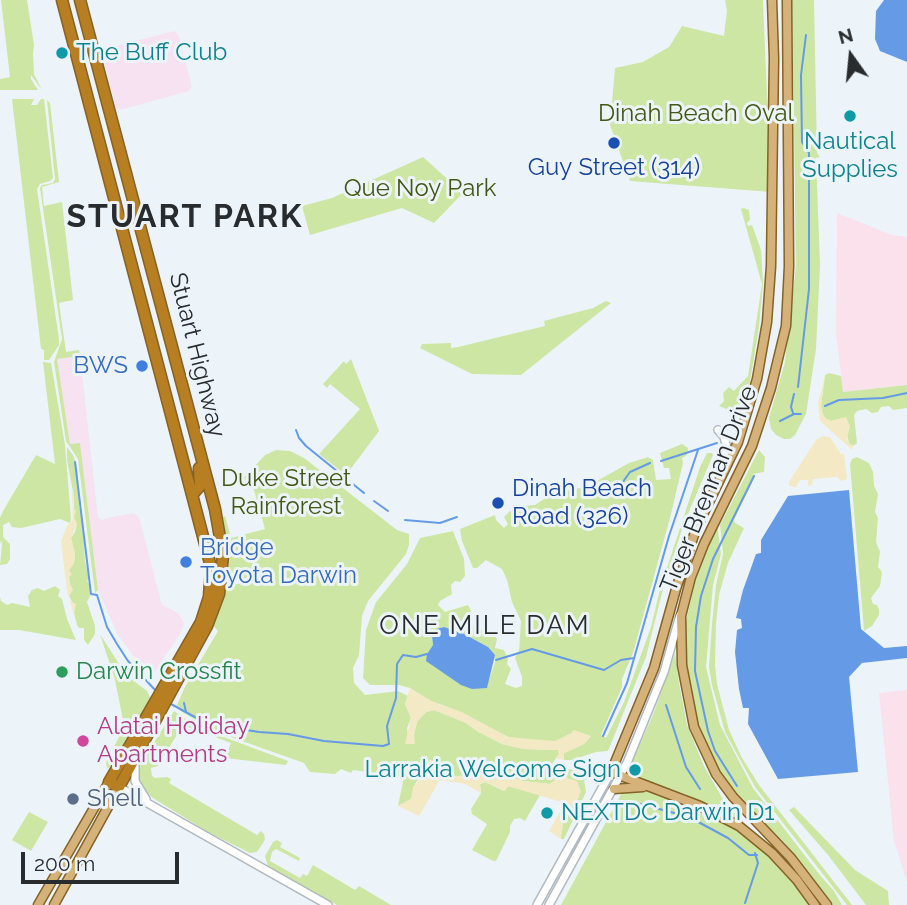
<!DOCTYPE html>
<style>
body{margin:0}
#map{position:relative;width:907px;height:905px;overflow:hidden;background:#ecf4fa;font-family:Raleway,sans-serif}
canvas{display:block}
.north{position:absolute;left:816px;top:21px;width:70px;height:70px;-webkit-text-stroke:5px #ecf4fa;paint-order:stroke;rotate:345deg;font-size:19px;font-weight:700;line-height:28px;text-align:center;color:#292c2e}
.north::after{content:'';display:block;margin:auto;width:24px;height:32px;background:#292c2e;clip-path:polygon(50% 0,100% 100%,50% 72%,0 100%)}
.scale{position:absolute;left:21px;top:852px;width:158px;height:32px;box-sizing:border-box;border:4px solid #292c2e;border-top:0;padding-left:9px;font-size:21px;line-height:24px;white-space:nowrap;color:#292c2e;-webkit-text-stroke:5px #ecf4fa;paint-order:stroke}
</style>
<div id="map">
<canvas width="907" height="905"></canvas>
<div class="north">N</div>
<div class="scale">200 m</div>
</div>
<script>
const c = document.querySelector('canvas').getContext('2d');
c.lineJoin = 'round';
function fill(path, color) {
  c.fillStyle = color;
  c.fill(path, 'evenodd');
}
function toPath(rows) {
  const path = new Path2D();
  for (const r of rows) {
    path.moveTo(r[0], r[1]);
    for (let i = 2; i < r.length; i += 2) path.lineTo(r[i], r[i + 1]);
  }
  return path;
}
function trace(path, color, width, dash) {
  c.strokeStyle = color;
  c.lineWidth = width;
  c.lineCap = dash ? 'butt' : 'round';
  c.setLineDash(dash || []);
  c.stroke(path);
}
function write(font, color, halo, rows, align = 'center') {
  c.font = font + ' Raleway,sans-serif';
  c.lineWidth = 6;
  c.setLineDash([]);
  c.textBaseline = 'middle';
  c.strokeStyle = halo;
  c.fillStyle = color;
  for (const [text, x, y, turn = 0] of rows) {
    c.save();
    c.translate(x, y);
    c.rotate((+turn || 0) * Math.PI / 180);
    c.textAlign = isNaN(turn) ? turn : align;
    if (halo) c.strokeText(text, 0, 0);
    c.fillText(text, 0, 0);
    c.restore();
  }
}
fill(toPath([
 [174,31,178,34,192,87,189,91,120,110,116,107,102,54,104,49],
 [80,356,98,517,103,520,107,518,133,513,139,517,162,605,178,613,184,623,181,632,154,673,136,659,118,635,98,590,80,443,70,444,56,359]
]), '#f6e2f1');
fill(toPath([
 [837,213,892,235,907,237,907,385,843,392,836,333],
 [907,690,907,882,894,841,879,693]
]), '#fae1eb');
fill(toPath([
 [1,0,27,0,34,45,33,54,34,74,42,90,31,75,31,79,38,90,0,90,0,79,10,77],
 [725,0,763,0,771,192,630,181,610,125,615,68,643,62,669,47,682,26,724,36,727,10],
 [792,0,814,0,817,153,820,157,816,158,820,265,816,349,806,414,795,435,790,439,784,439,776,435,771,429,769,418,785,362,796,266],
 [12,99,34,99,31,105,37,105,41,99,44,99,53,178,50,181,40,184,37,189,59,339,59,345,49,360,44,360,44,350,41,349],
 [47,100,50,103,59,182,42,187,44,206,62,202,73,300,59,303,66,352,79,350,80,356,57,359,70,444,80,443,98,590,95,593,78,459,66,441,54,362,62,339,40,188,42,185,53,183,55,179],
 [423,157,463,193,434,223,402,208,310,235,302,206,332,198],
 [744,208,749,210,750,220,747,223,748,226,752,225,761,250,763,284,759,327,750,381,743,404,739,410,731,411,719,406,724,401,723,393,729,387,734,391,748,376,762,284,741,209],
 [606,301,611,303,521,375,472,374,420,348,422,344,451,343,451,348,458,347,545,326,544,321,593,308],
 [351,359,379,431,346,475,319,454,360,409,330,384,327,388,323,384,344,361,346,364],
 [43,362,51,363,65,445,71,519,70,523,60,519,21,528,12,527,9,522,3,525,3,537,10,544,10,559,7,564,0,565,2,544,1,540,0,545,0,518,3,511,36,455,55,464],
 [829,373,841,376,843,392,907,385,907,408,893,410,889,406,881,407,878,412,872,413,866,409,857,411,854,415,857,443,853,446,849,443,843,418,831,421,825,418,822,412,821,406,825,375],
 [682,444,688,448,687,455,682,458,683,463,670,518,633,653,622,679,622,687,601,735,606,738,624,702,651,627,660,589,700,467,707,453,712,453,713,455,683,526,663,589,646,657,608,751,596,752,572,760,564,760,564,753,584,744,591,736,570,734,556,741,542,742,508,737,461,712,431,701,410,688,399,685,370,685,363,678,366,630,376,602,407,564,420,538,453,531,464,559,465,576,460,582,455,581,451,585,452,594,440,601,438,605,445,612,468,605,472,613,471,617,474,628,491,631,497,639,495,648,504,650,508,659,507,664,511,669,505,684,516,688,522,686,522,677,515,658,519,651,521,621,512,602,507,580,502,569,486,560,477,568,473,568,462,541,460,529,495,515,496,520,504,528,508,524,504,517,510,511,516,512,522,506,535,505,550,495,588,486,629,463,648,457,653,460,656,480,671,479,669,468,664,468,660,453],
 [443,627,464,634,488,647,496,660,489,680,480,687,472,689,427,654,433,645,432,636,436,629],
 [67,447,73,455,77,467,80,500,79,507,82,513,85,561,89,579,87,581,90,585,90,596,87,602,95,626,95,634,88,645,84,640,84,628,79,628,77,625,74,613,75,607,69,596,71,592,68,571,74,563,75,554,71,538,75,532,77,524,74,518,74,497,67,460],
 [276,450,290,451,304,458,397,530,409,534,409,545,406,554,368,601,362,616,359,655,353,668,354,683,365,695,398,691,408,696,405,704,411,718,407,728,408,737,414,735,417,722,422,716,426,712,434,710,466,723,477,731,502,744,524,749,558,750,559,754,549,768,554,774,554,781,550,784,523,781,495,773,435,778,430,775,429,771,433,761,429,760,426,772,416,782,411,799,398,806,404,777,353,770,351,773,341,769,335,774,310,772,304,763,214,731,179,710,177,705,185,687,218,631,213,625,225,584,239,584,239,577,227,575,228,550,223,517,225,516,231,538,265,529,252,483,248,483,243,478,247,474,251,477,259,468,252,469,265,455],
 [759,450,765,457,764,472,753,474,755,476,734,520,735,523,744,528,728,563,719,595,716,623,715,665,717,684,729,730,742,758,759,785,852,905,847,905,755,787,725,732,712,685,709,667,712,624,716,585,723,554,720,525],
 [857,457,869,463,873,472,874,486,878,494,875,512,878,518,876,542,880,552,878,567,882,572,880,586,871,598,873,604,877,605,879,609,879,615,872,626,864,631,850,464,852,459],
 [717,523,721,554,713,585,706,667,720,725,753,788,819,874,834,891,842,905,833,905,784,842,736,796,711,760,697,726,686,675,686,621,696,578],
 [55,586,60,590,58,596,62,599,67,619,76,640,19,630,0,630,0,597,1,601,7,605,12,603,30,607,28,596,32,590,38,588,44,591],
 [100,634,126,675,147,691,151,699,117,760,107,769,106,762,120,735,123,720,115,680],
 [675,653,679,683,687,725,704,766,724,801,740,819,739,820,685,794,627,774,653,715],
 [174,711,187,720,213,733,288,761,286,765,225,758,231,743,183,725,158,766,151,768,152,776,155,778,167,777,171,779,169,783,257,835,261,831,264,834,265,840,257,852,250,853,208,832,153,798,144,789,138,777,139,759,142,753,146,755],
 [567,769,586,771,593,778,584,780,586,792,564,839,561,839,560,831,566,816,579,797,567,778],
 [485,782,504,791,508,786,540,795,525,821,520,818,514,819,510,826,510,832,496,861,493,861,472,850,487,824,472,814,471,809,481,793,480,784],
 [624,789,642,790,693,806,737,829,761,846,789,875,810,905,561,905],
 [794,807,855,870,888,891,889,905,866,905,828,855,789,810],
 [29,812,48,822,31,851,12,840],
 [277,840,282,843,280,847,300,858,299,861,276,849,272,852,270,861,300,878,303,874,307,876,313,865,355,890,359,886,391,905,337,905,268,866,265,856,273,842]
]), '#cde6a3');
fill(toPath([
 [825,375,821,406,822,412,825,418,831,421,846,417,850,426,847,439,849,443,853,446,852,450,820,421,818,403],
 [823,436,830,437,841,454,844,454,847,479,841,481,837,477,813,479,812,485,808,486,808,480,800,480,796,487,789,486,789,482,816,440],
 [72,492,74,497,73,507,76,511,74,518,77,524,71,538,75,554,74,563,69,571,72,574,68,579,73,590,69,596,70,601,76,604,74,613,77,625,67,591,61,541,67,526,73,520],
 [410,688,431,701,461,712,508,737,555,741,570,734,574,730,591,736,584,744,564,753,564,760,555,758,559,754,558,750,524,749,502,744,477,731,466,723,434,710,426,712,417,722,414,734,415,744,405,744,411,718,405,704],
 [429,760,433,760,429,771,430,775,435,778,495,773,523,781,550,784,554,781,554,775,549,768,567,769,567,778,577,781,581,792,563,824,561,839,549,831,565,803,508,786,505,791,485,782,480,784,481,793,465,784,440,780,419,816,398,806,411,799,413,787,426,772]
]), '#f3e9c4');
fill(toPath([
 [884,0,907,0,907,62,880,51,875,39,876,11],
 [849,490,861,629,884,648,907,646,907,658,862,663,849,677,858,772,778,779,748,724,749,708,743,708,739,689,735,652,737,630,742,628,741,619,736,618,743,590,756,554,761,553,761,540,788,496],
 [444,627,464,634,488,647,495,655,487,688,472,689,461,685,426,661,427,654,433,645,432,636,436,629]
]), '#649ae6');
trace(toPath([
 [798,387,809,289,809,153,802,142,801,75,806,35],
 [825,406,839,400,883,398,907,393],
 [793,413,791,407,794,394],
 [780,421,794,414,801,414],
 [296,430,299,438,306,446,364,493],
 [661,461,717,443],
 [75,462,91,594,97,595,107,627,117,644,128,661,156,691],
 [620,486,630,472,650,463],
 [374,501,388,511],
 [405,520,440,523,457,517],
 [496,660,532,649,604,670,621,660,634,658],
 [184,703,186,712],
 [171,704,204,722],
 [666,705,686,767,700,789],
 [222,726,259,732,288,734,324,741,383,746,389,744,387,726,396,698,397,664,403,655,416,657,427,654],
 [603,736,627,683,669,536,698,450],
 [737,786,715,751,708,731,695,671,696,627,701,596,713,559,754,476],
 [633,802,689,817,728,838,749,855,757,855],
 [745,903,758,863,755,853]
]), '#649ae6', 2);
const secondary = toPath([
 [718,430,724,437,727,448,721,472],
 [135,763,135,781,146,799],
 [119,787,328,905],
 [110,804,123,798,137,798],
 [537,905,611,772],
 [549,905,627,763,664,672,680,615]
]);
const primary = toPath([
 [772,0,774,58,771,266,767,322,757,379,738,442,696,529,676,589,654,668,611,772,700,806,739,826,772,853,797,880,815,905],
 [787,0,789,266,786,326,771,388,752,446,704,544,691,577,681,616,682,665,694,727,716,774,733,797,791,858,827,905],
 [614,789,643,787],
 [38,905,109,782],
 [54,905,119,787]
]);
const highway = toPath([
 [62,0,211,567,209,597,201,622,109,782,119,787,207,626,219,594,223,555,215,509,80,0],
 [193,494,200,486,199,468]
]);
trace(secondary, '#b1b9bf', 10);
trace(primary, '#856226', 11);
trace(highway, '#856226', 13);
trace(secondary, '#fff', 7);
trace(primary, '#d4b27a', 8);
trace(highway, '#b77f22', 10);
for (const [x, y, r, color] of [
 [62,53,7,"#0f9aa8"],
 [850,116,7,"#0f9aa8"],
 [614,143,7,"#1a4fb4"],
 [142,366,7,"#3f7fe0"],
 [498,503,7,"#1a4fb4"],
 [186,562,7,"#3f7fe0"],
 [62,672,7,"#2e9e5b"],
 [83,741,7,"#d1479c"],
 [635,770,7,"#0f9aa8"],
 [73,799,7,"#5c6f8a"],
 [547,813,7,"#0f9aa8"]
]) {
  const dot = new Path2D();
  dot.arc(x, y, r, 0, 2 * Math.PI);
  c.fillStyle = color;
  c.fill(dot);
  trace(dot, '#ecf4fa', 2.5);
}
write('24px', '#0d838f', '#ecf4fa', [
 ["The Buff Club",76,53],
 ["Nautical",850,142,"center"],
 ["Supplies",850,170,"center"],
 ["Larrakia Welcome Sign",621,770,"right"],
 ["NEXTDC Darwin D1",561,813]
], 'left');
write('24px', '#445815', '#ecf4fa', [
 ["Dinah Beach Oval",696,114],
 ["Que Noy Park",420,189],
 ["Duke Street",286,479],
 ["Rainforest",286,507]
]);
write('24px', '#164399', '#ecf4fa', [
 ["Guy Street (314)",614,168],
 ["Dinah Beach",512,489,"left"],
 ["Road (326)",512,517,"left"]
]);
write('24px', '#292c2e', '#ecf4fa', [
 ["Stuart Highway",197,355,76],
 ["Tiger Brennan Drive",709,489,-68]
]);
write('24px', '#366cbe', '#ecf4fa', [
 ["BWS",128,366],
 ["Bridge",200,548,"left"],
 ["Toyota Darwin",200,576,"left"]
], 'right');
write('24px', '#27864d', '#ecf4fa', [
 ["Darwin Crossfit",76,672]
], 'left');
write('24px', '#b23c85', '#ecf4fa', [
 ["Alatai Holiday",97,727],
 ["Apartments",97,755]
], 'left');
write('24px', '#4e5e75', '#ecf4fa', [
 ["Shell",87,799]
], 'left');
c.letterSpacing = '2px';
write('26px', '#292c2e', '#ecf4fa', [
 ["ONE MILE DAM",485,626]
]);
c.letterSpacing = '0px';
c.letterSpacing = '2px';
write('bold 32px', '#292c2e', '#ecf4fa', [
 ["STUART PARK",185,217]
]);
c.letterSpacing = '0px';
</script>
